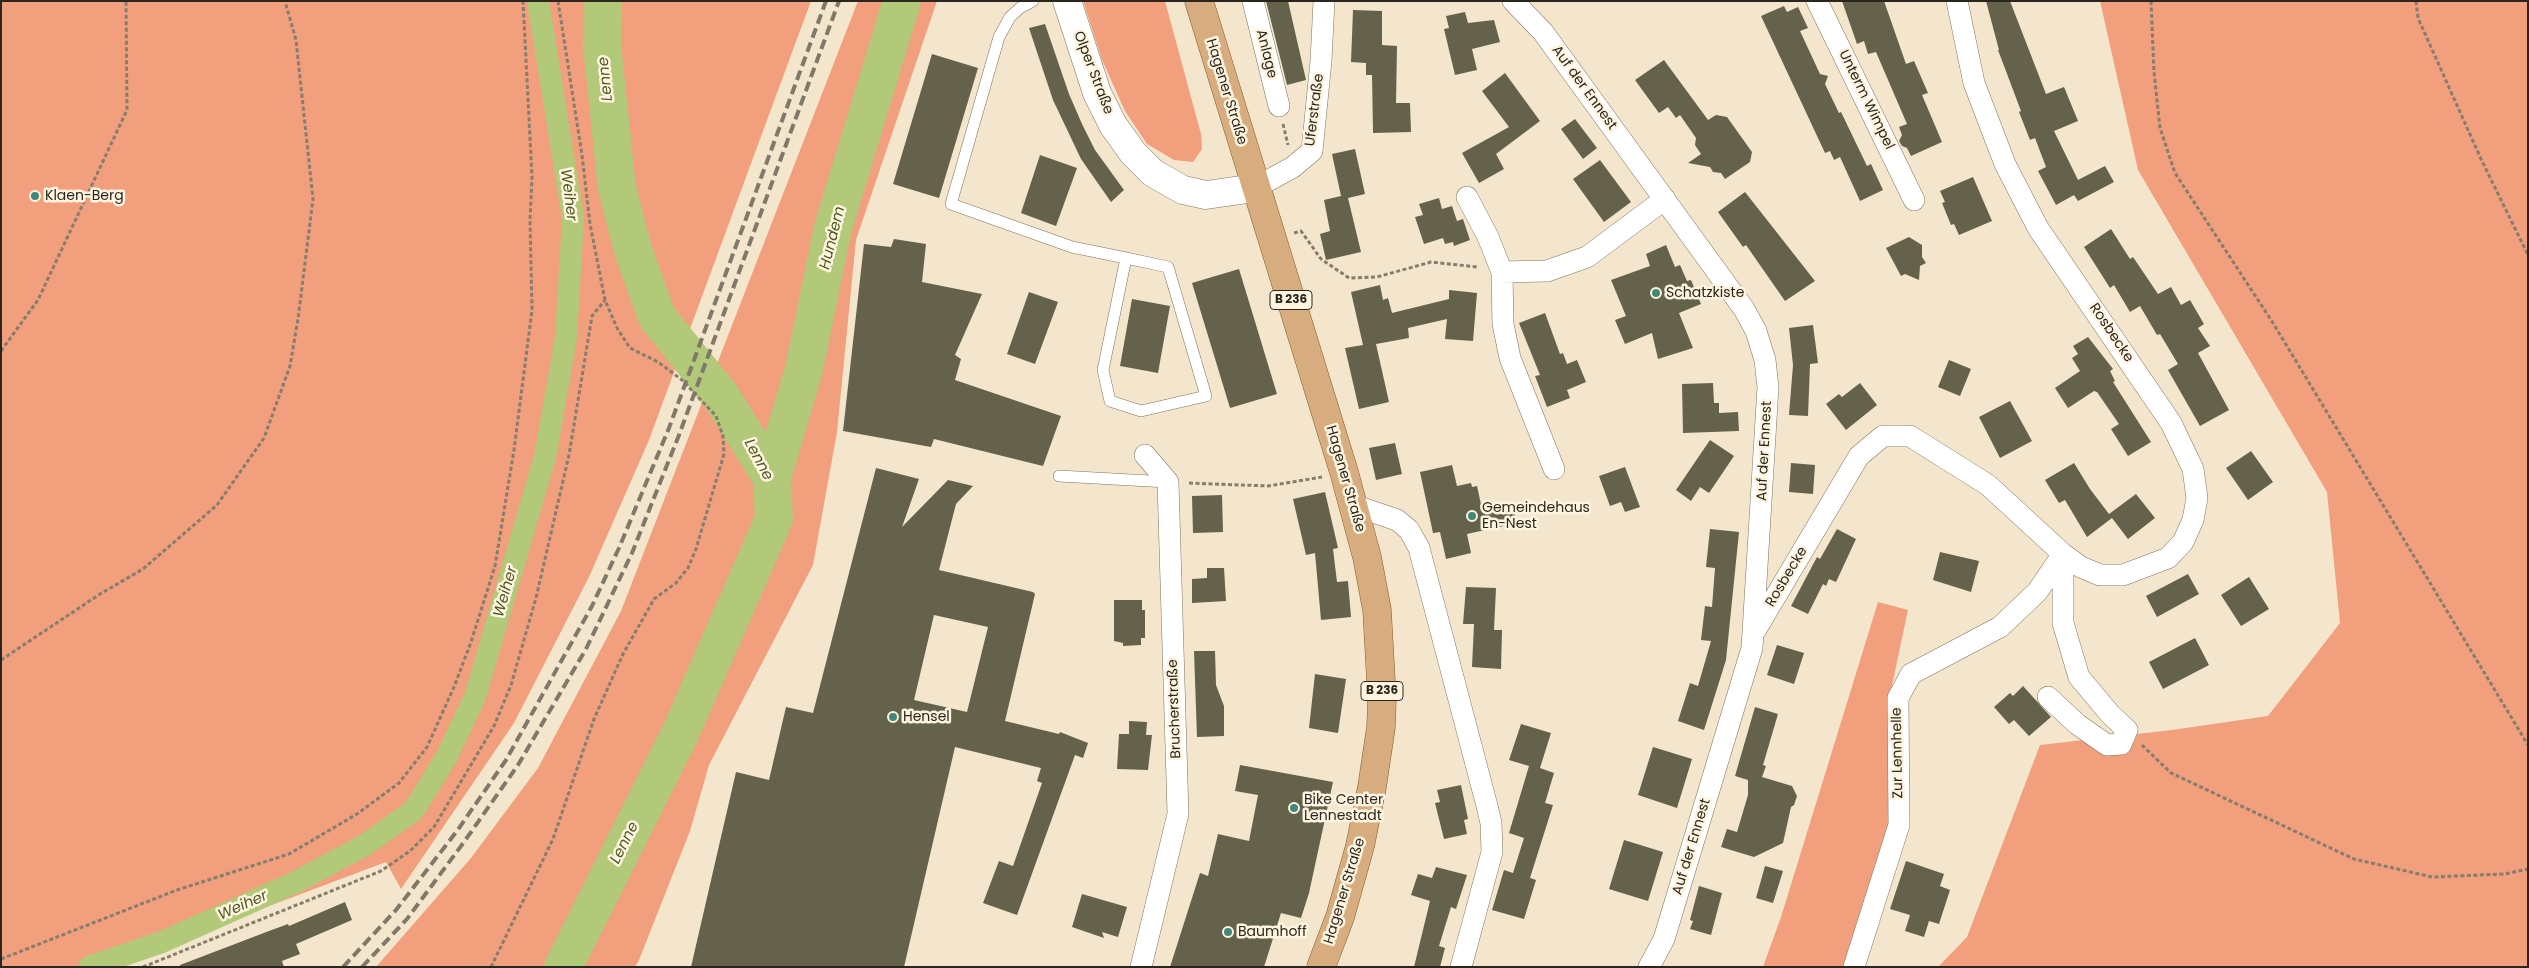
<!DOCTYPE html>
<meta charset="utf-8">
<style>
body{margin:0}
#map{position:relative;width:2529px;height:968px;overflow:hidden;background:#f4e6cd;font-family:Poppins,sans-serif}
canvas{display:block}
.frame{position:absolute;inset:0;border:2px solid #2b261d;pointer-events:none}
</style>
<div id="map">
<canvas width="2529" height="968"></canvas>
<div class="frame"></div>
</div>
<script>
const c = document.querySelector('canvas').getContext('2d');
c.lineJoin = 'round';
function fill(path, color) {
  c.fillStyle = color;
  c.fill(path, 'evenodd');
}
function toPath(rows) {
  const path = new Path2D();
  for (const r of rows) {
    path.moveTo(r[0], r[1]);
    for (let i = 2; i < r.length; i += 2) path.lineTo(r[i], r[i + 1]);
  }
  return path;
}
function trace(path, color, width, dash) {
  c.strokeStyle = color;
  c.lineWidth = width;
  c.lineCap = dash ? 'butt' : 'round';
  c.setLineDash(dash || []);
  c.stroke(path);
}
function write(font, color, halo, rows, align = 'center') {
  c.font = font + ' Poppins,sans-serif';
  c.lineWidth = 5;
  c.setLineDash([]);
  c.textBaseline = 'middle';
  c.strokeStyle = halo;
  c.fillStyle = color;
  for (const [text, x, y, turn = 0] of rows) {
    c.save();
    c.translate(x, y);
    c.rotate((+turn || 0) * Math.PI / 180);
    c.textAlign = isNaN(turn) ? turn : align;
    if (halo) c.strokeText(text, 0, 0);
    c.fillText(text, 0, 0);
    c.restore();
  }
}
fill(toPath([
 [1,1,811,1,649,440,589,577,514,723,401,889,386,862,107,967,1,967],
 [858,1,937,1,856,240,837,432,813,565,709,765,690,831,639,960,635,967,376,967,471,858,538,768,621,611],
 [1083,1,1165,1,1201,134,1202,149,1193,162,1174,160,1147,144,1125,111,1102,60],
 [2100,1,2528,1,2528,967,1938,967,1967,937,2040,745,2172,730,2268,716,2340,623,2327,492,2138,170],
 [1878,602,1908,610,1890,695,1892,825,1843,967,1763,967,1781,917]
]), '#f19f7d');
trace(toPath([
 [89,967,162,942,296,882,365,845,414,810,446,758,475,697,545,457,566,338,573,218,538,1]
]), '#b1c978', 22);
trace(toPath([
 [772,478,804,369,833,228,902,1],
 [563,967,679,736,774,519,772,478,720,395,657,317,633,250,617,188,602,45,603,1]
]), '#b1c978', 38);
fill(toPath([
 [1266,1,1288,1,1306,80,1287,85],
 [1842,1,1884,1,1906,64,1914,61,1928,93,1922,95,1942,142,1911,156,1907,148,1902,146,1899,141,1902,135,1899,127,1907,124,1876,52,1868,54,1864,41,1857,44],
 [1986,1,2010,1,2046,94,2064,87,2078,121,2054,131,2078,180,2105,166,2114,182,2078,201,2074,195,2056,205,2038,171,2046,167,2035,138,2030,140,2019,112,2021,111,1998,50,1999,50],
 [1784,6,1787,12,1798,7,1808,28,1800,31,1820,74,1828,76,1825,84,1839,113,1841,112,1867,166,1871,164,1883,190,1860,201,1840,157,1834,160,1830,151,1825,153,1761,16],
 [1353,10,1382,11,1382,45,1397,46,1396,103,1410,103,1411,132,1373,133,1372,75,1366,75,1366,63,1351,62],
 [1465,12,1468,23,1494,20,1500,42,1472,49,1477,70,1455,75,1444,29,1449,28,1446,16],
 [1045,24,1069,94,1082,124,1095,150,1124,190,1111,202,1081,159,1053,100,1029,28],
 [932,54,978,68,939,198,893,184],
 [1664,60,1708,120,1716,115,1727,117,1752,152,1750,162,1725,179,1721,173,1713,172,1710,167,1688,163,1701,154,1695,145,1696,138,1680,115,1676,118,1668,107,1659,113,1635,80],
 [1505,73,1540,121,1496,154,1504,169,1479,183,1462,153,1509,127,1482,91],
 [1575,119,1597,148,1583,159,1561,129],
 [1355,149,1365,194,1348,198,1361,252,1326,260,1320,234,1330,231,1324,200,1341,196,1332,154],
 [1040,155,1077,168,1056,226,1021,213],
 [1600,160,1631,202,1604,222,1573,179],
 [1973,177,1992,221,1959,235,1954,224,1951,225,1942,203,1945,202,1940,191],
 [1745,192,1815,281,1785,301,1746,245,1743,247,1718,212],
 [1439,198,1442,209,1452,206,1457,221,1463,219,1470,240,1454,246,1453,242,1445,244,1443,238,1424,244,1415,217,1423,215,1419,204],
 [2111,229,2130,259,2133,257,2158,294,2171,287,2181,305,2190,300,2204,324,2198,328,2210,346,2198,353,2229,410,2200,426,2168,370,2178,364,2160,334,2157,335,2140,306,2130,312,2114,285,2110,288,2084,247],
 [1909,237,1922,245,1922,257,1926,263,1920,266,1919,280,1905,274,1901,276,1886,248],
 [894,239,926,244,922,282,982,294,955,355,961,359,955,380,1061,416,1043,466,934,439,931,447,843,431,864,244,891,247],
 [1666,245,1675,267,1680,265,1687,281,1691,280,1701,304,1679,313,1693,348,1658,359,1652,333,1625,344,1615,320,1626,316,1611,280,1650,266,1646,254],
 [1239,269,1277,394,1230,408,1192,283],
 [1380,285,1383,300,1388,298,1392,313,1449,299,1449,290,1477,293,1473,341,1445,339,1447,319,1408,328,1409,338,1376,344,1389,402,1359,409,1345,348,1363,345,1351,292],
 [1029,292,1058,302,1035,364,1007,354],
 [1132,299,1170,306,1158,373,1120,366],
 [1545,313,1560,354,1563,353,1567,364,1577,360,1586,382,1567,390,1570,398,1547,407,1535,376,1540,375,1519,323],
 [1813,325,1818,363,1810,364,1808,416,1789,415,1793,365,1789,328],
 [2088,337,2113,369,2110,371,2115,381,2113,382,2151,442,2128,456,2111,429,2119,424,2097,392,2094,391,2068,408,2055,388,2080,371,2072,358,2078,354,2073,346],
 [1949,360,1971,369,1960,396,1938,387],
 [1713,383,1714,403,1719,403,1719,413,1738,412,1739,431,1683,433,1682,384],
 [1860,383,1877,405,1846,430,1826,404,1839,394,1842,397],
 [2010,401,2032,441,2000,458,1979,417],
 [1710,440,1734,456,1709,493,1700,487,1691,501,1676,490],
 [1395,443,1402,474,1376,480,1369,448],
 [2251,451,2273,482,2248,500,2226,468],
 [1791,463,1815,465,1813,494,1789,492],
 [2074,463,2090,489,2109,514,2136,494,2155,518,2128,539,2112,518,2087,537,2065,500,2059,503,2045,480],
 [1452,465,1457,486,1471,483,1472,487,1477,486,1482,509,1512,503,1517,523,1467,534,1471,553,1446,559,1440,532,1433,533,1420,472],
 [1625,467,1640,507,1625,512,1621,502,1610,506,1599,476],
 [876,468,919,479,902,527,948,480,973,486,956,504,939,570,1033,592,1035,594,1005,721,1059,734,1060,732,1088,743,1083,758,1075,755,1017,915,983,903,999,861,1013,866,1042,783,1037,781,1041,768,955,747,904,967,691,967,736,772,769,780,786,707,813,713],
 [934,615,988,627,967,712,914,700],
 [1325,492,1338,548,1333,549,1337,582,1348,581,1351,617,1321,620,1315,553,1306,555,1293,499],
 [1222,495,1223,532,1193,533,1192,496],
 [1710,529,1739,532,1726,660,1704,730,1678,721,1690,683,1698,686,1711,641,1701,640,1705,606,1712,607,1715,568,1706,567],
 [1837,529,1856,539,1836,582,1829,579,1826,586,1823,584,1808,614,1791,606,1817,557,1820,559],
 [1940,552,1979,561,1971,592,1933,580],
 [1207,568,1224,568,1226,601,1192,603,1192,579,1207,578],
 [2188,574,2199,594,2157,617,2146,596],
 [2249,577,2269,609,2241,626,2221,595],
 [1466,587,1496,588,1494,630,1502,630,1501,669,1472,667,1474,624,1463,624],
 [1114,600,1142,600,1142,610,1145,610,1145,638,1141,638,1141,645,1123,646,1123,643,1114,641],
 [2195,638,2209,665,2163,689,2149,662],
 [1777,645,1804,653,1794,684,1767,675],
 [1194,651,1215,651,1216,685,1224,706,1224,736,1197,737],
 [1315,674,1346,679,1338,733,1309,728],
 [2023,686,2051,717,2029,736,2014,720,2009,724,1994,707,2010,693,2013,696],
 [1755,707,1778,714,1763,765,1766,766,1762,777,1792,786,1797,796,1794,805,1791,807,1783,843,1754,857,1721,847,1727,829,1737,832,1748,795,1748,780,1735,776],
 [1129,721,1147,722,1146,735,1152,735,1148,770,1117,769,1119,734,1129,734],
 [1521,724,1551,733,1540,768,1554,773,1545,803,1553,805,1530,878,1536,880,1524,919,1492,910,1504,870,1513,873,1524,838,1509,833,1529,766,1509,760],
 [1653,747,1692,759,1677,808,1638,795],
 [1240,765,1333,782,1309,893,1301,918,1281,913,1264,967,1170,967,1200,873,1208,876,1218,834,1249,841,1258,795,1235,791],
 [1461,785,1468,819,1464,820,1467,834,1444,839,1435,803,1440,802,1437,790],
 [1624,840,1663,852,1648,901,1609,889],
 [1906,861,1944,874,1940,886,1950,890,1939,924,1929,921,1924,937,1905,931,1910,915,1890,909],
 [1765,866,1783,871,1773,903,1756,898],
 [1436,867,1467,875,1456,909,1451,907,1439,946,1445,948,1440,967,1414,967,1430,901,1411,895,1418,874,1432,878],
 [1699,886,1722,893,1711,935,1690,929,1693,921,1690,920],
 [1082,894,1127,907,1118,937,1102,932,1104,938,1072,927],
 [345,902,352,920,296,944,300,954,282,961,284,967,180,967,180,965,269,931,288,924,289,926]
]), '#64624a');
const service = toPath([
 [1033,1,1020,8,1010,17,999,37,951,204,1072,247,1126,258,1168,267,1206,396,1141,411,1110,401,1103,370,1126,258],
 [1059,476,1168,482]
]);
const minor = toPath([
 [1253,1,1279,106],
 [1513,1,1543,32,1744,309,1756,331,1765,360,1768,387,1752,648,1664,939,1649,967],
 [1817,1,1914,200],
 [1255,188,1293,167,1312,151,1321,61,1324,1],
 [1467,197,1488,237,1502,272,1503,324,1510,358,1554,469],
 [1502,272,1547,271,1587,257,1665,199],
 [1353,505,1397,520,1409,530,1419,548,1487,806,1491,823,1492,852,1461,967],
 [1755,631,1859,456,1883,436,1910,436,1988,485,2063,554,2081,567,2100,575,2123,575,2168,558,2183,542,2193,520,2197,498,2193,469,2171,423,2038,228,2005,164,1974,83,1957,1],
 [2048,697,2077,724,2107,745,2121,744,2127,730,2110,714,2079,677,2063,623,2063,554],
 [1141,967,1178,814,1168,482,1145,455],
 [1854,967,1899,825,1898,698,1911,674,2000,627,2037,592,2063,554]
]);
const secondary = toPath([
 [1067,1,1097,93,1113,125,1133,153,1153,173,1183,190,1206,195,1255,188]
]);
const primary = toPath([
 [1199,1,1344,472,1367,557,1377,610,1382,699,1381,727,1372,787,1360,846,1340,917,1321,967]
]);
trace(service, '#7f735c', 12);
trace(minor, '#7f735c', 22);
trace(secondary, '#7f735c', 29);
trace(primary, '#8a5a27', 29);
trace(toPath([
 [2151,1,2154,72,2160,128,2175,173,2273,323,2528,745],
 [2416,1,2418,18,2481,159,2528,255],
 [1283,124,1288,145],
 [1294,233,1301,231,1321,259,1349,278,1377,277,1431,262,1477,267],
 [1,351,38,300,127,110,126,1],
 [1189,483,1268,486,1322,477],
 [1,660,100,594,143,569,217,505,264,438,290,366,298,319,313,199,296,40,285,1],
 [2142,745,2171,773,2354,859,2432,877,2505,874,2528,869],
 [1,959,177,890,289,854,357,814,399,783,427,747,454,687,471,642,495,566,514,450,532,310,530,220,532,177,523,1],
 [143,967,381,871,410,851,434,827,494,726,511,685,536,598,569,455,592,316,605,300],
 [491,967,553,839,594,719,623,654,654,599,676,583,688,568,696,549,724,454,723,436,716,416,682,380,658,362,630,348,617,328,605,300,590,224,582,155,558,1]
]), '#867d6d', 3, [4, 2.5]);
trace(service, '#fff', 11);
trace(minor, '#fff', 21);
trace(secondary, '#fff', 28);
trace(primary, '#d7ad80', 28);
trace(toPath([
 [343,967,396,910,457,831,506,760,592,606,619,548,669,428,826,1],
 [362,967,407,919,464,842,518,765,586,649,632,553,679,435,839,1]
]), '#807868', 4, [10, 5]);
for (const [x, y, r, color] of [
 [35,196,5,"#42877b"],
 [1656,293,5,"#42877b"],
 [1472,516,5,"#42877b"],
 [893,717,5,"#42877b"],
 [1294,808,5,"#42877b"],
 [1228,932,5,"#42877b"]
]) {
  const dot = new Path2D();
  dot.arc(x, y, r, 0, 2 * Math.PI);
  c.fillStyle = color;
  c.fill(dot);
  trace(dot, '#fff4e0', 2);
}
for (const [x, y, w] of [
 [1291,300,42],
 [1382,691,42]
]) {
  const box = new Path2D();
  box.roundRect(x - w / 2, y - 9.5, w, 19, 4);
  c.fillStyle = '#fff4e0';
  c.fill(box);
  trace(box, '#2b261d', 1);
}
write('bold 12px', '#2b261d', null, [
 ["B 236",1291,300],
 ["B 236",1382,691]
]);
write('14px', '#2b261d', '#fff4e0', [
 ["Anlage",1266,54,76],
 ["Olper Straße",1093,73,69],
 ["Auf der Ennest",1584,88,54],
 ["Hagener Straße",1226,92,73],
 ["Unterm Wimpel",1866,100,64],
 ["Uferstraße",1315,110,-83],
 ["Rosbecke",2111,333,56],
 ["Auf der Ennest",1765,451,-87],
 ["Hagener Straße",1345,479,74],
 ["Rosbecke",1787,577,-59],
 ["Brucherstraße",1175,709,-92],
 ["Zur Lennhelle",1898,753,-91],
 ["Auf der Ennest",1692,847,-73],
 ["Hagener Straße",1345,891,-73]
]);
write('14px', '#2b261d', '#fff4e0', [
 ["Klaen-Berg",45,196],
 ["Schatzkiste",1666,293],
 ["Gemeindehaus",1482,508],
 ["En-Nest",1482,524],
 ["Hensel",903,717],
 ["Bike Center",1304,800],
 ["Lennestadt",1304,816],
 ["Baumhoff",1238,932]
], 'left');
write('italic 15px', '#4b5a20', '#fff4e0', [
 ["Lenne",606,79,-96],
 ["Weiher",568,195,83],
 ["Hundem",833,238,-76],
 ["Lenne",758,460,62],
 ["Weiher",506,592,-74],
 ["Lenne",625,843,-63],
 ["Weiher",243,906,-24]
]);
</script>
